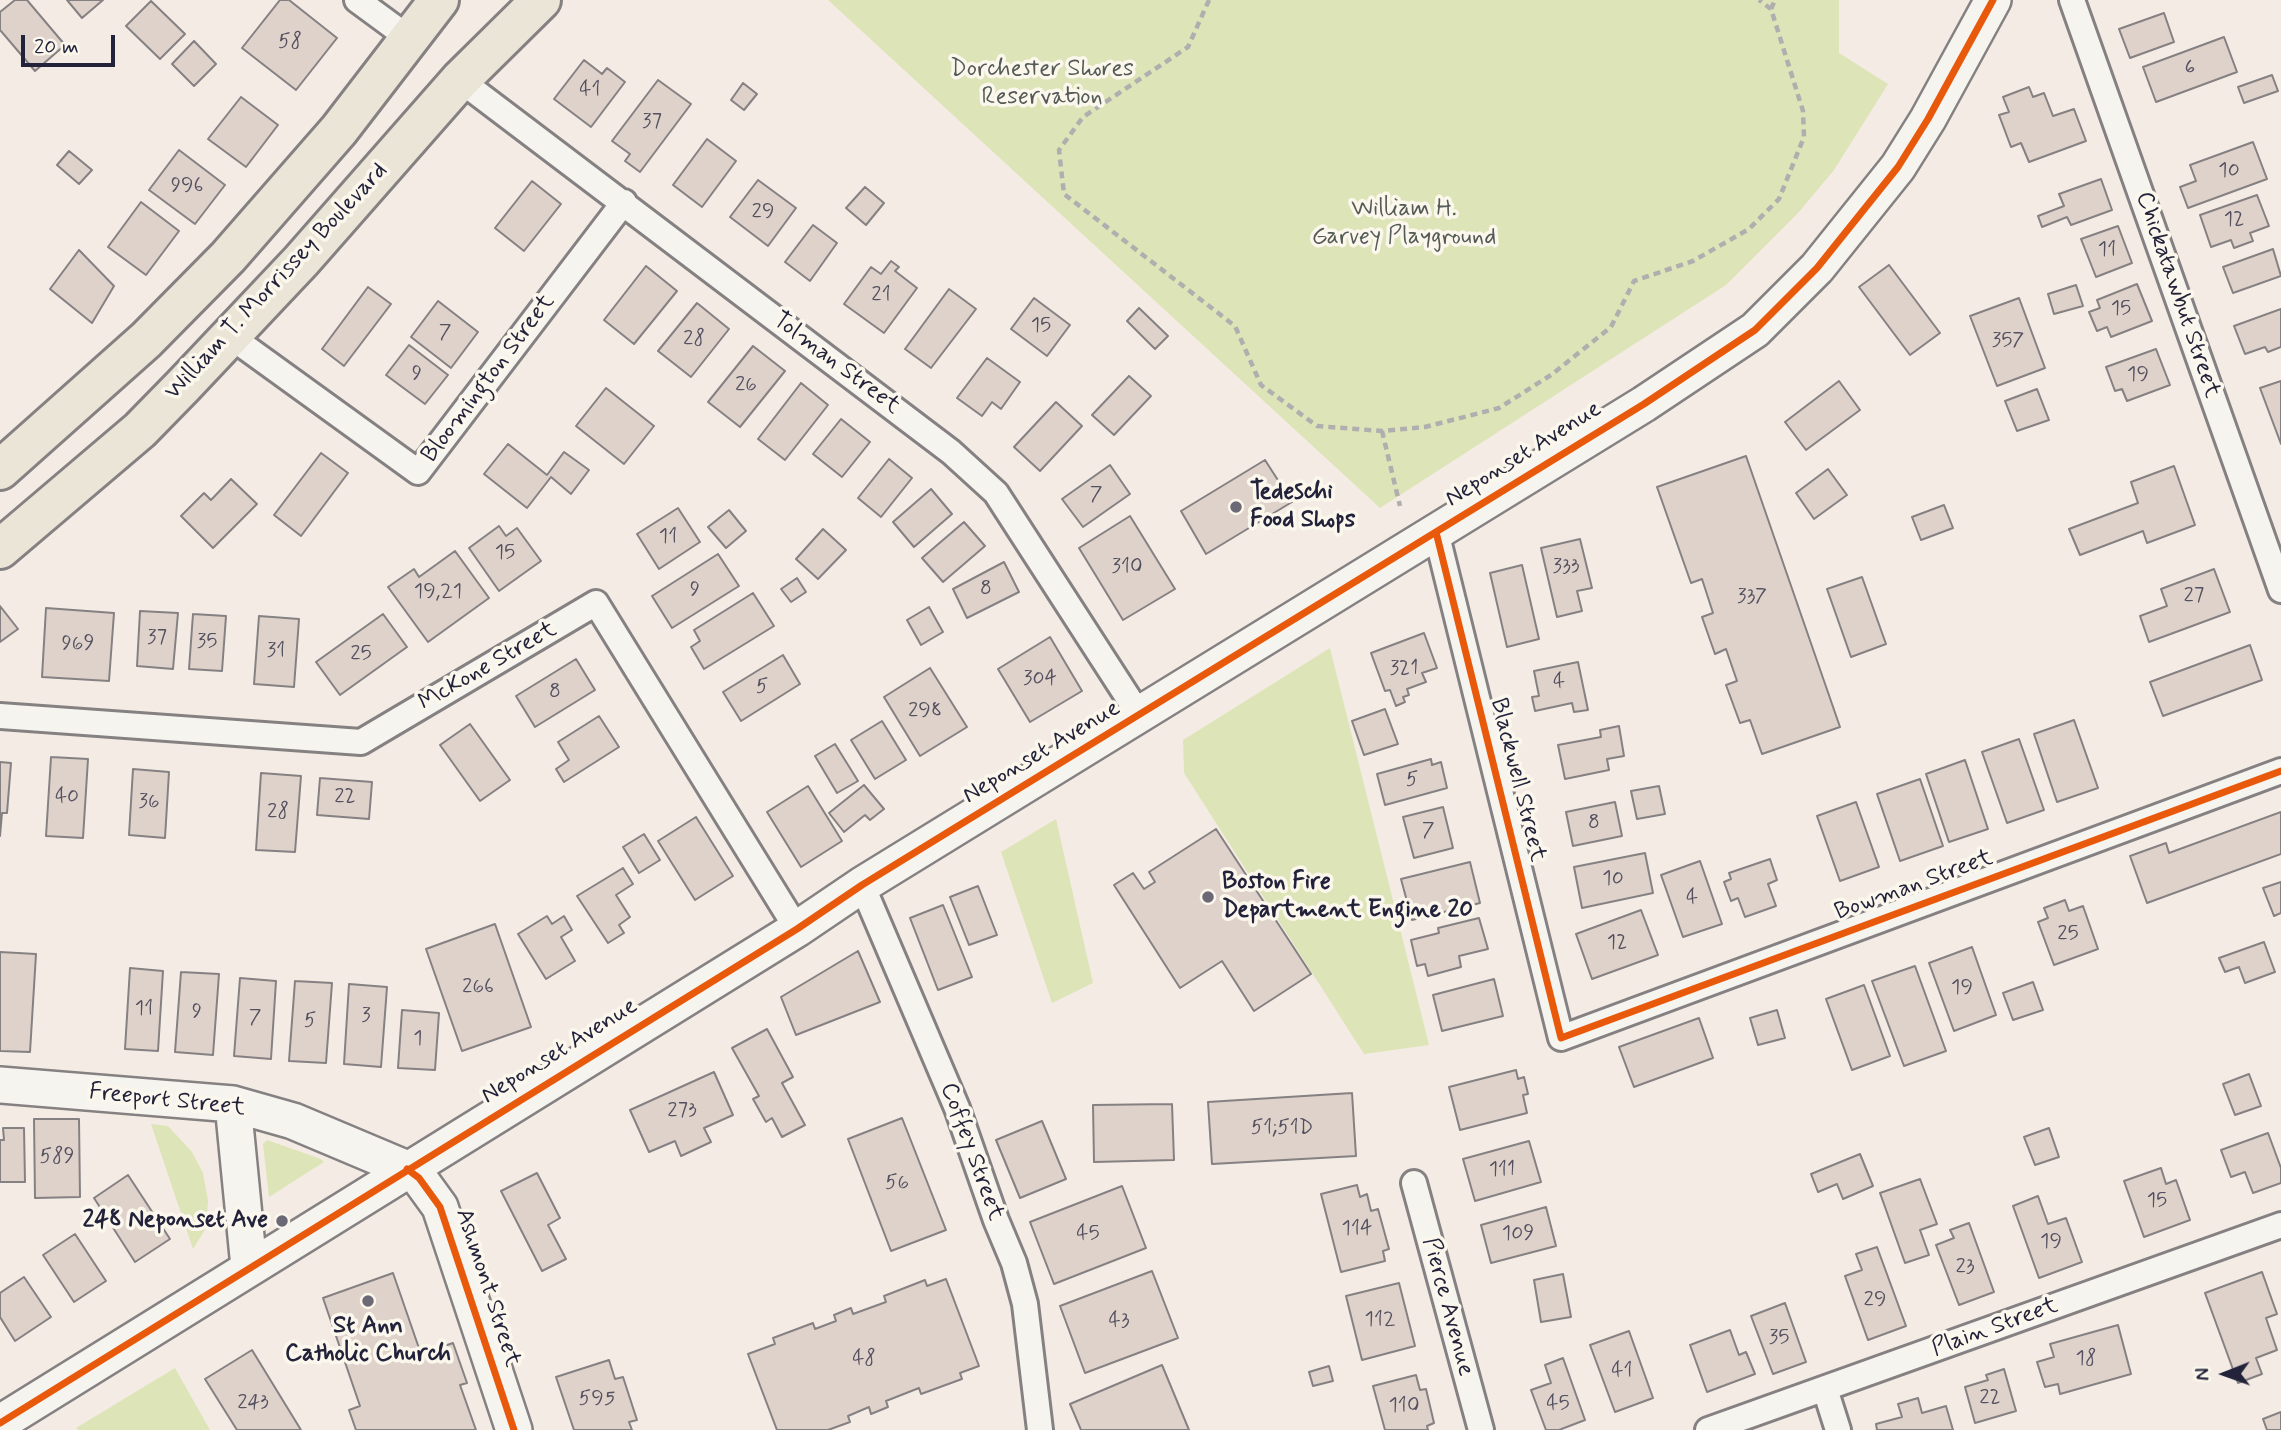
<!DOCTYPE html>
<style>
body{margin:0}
#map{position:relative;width:2281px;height:1430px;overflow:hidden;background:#f4ece4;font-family:Mynerve,sans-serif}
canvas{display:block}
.north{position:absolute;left:2190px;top:1339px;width:70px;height:70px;-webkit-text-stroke:5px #fbf7ec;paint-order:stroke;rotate:269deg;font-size:19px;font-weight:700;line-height:28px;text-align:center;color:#22223b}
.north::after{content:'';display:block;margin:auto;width:24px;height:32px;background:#22223b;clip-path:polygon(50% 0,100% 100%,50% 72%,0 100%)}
.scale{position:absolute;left:21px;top:35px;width:94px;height:32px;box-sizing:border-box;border:4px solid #22223b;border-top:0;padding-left:9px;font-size:21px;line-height:24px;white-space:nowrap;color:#22223b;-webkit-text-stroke:5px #fbf7ec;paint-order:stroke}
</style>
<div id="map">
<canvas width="2281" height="1430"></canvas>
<div class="north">N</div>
<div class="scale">20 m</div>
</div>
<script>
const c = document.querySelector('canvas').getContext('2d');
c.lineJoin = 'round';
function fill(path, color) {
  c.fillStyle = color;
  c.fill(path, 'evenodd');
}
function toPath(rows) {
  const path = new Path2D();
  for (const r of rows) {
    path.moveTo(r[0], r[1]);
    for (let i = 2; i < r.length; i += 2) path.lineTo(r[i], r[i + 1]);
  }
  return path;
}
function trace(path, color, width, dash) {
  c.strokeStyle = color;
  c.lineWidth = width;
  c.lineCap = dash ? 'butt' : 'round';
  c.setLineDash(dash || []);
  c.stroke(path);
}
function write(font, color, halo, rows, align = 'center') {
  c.font = font + ' Mynerve,sans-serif';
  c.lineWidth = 7;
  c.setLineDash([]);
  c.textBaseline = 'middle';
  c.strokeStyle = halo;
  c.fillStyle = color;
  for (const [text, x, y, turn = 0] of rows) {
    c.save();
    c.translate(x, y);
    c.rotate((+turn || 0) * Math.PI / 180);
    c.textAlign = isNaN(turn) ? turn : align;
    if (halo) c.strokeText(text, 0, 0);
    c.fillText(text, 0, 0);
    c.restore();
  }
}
fill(toPath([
 [828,0,1839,0,1839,53,1888,84,1834,170,1799,212,1726,285,1380,508],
 [1330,648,1429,1045,1364,1054,1184,773,1183,740],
 [1056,819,1093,983,1052,1003,1001,852],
 [151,1124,168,1126,192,1152,203,1173,208,1201,206,1228,193,1249],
 [267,1140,321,1159,324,1162,269,1197,263,1144],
 [175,1368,210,1430,78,1430,76,1428]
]), '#dde4b7');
const building = toPath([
 [15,0,27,0,65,45,35,71,0,30,0,12,15,0],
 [67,0,103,0,82,18,67,0],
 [280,0,289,0,337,38,296,90,242,48,280,0],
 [151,1,185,34,160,59,126,26,151,1],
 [2164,13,2174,42,2130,58,2119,29,2164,13],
 [2224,37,2237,72,2156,102,2143,67,2224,37],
 [194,41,216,64,194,86,172,64,194,41],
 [584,60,602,74,607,68,625,82,591,127,554,99,584,60],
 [2272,75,2278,91,2244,103,2238,87,2272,75],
 [658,80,691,104,640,172,625,161,630,154,612,141,658,80],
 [743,83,757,94,744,110,731,100,743,83],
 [2029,87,2033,97,2044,93,2053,116,2074,109,2086,141,2029,162,2021,143,2011,147,1999,115,2009,112,2003,97,2029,87],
 [241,97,278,125,246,167,208,139,241,97],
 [707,139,736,161,702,207,673,185,707,139],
 [2253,142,2267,179,2188,208,2180,187,2196,181,2190,165,2253,142],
 [179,150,225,185,195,224,149,190,179,150],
 [69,151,92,170,79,184,57,165,69,151],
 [2101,179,2112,210,2071,225,2067,217,2042,227,2038,216,2064,206,2059,194,2101,179],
 [758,180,796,208,768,246,730,217,758,180],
 [532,181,561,204,524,251,495,228,532,181],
 [865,187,884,203,866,225,846,208,865,187],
 [2257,195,2269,226,2250,233,2253,241,2234,248,2231,240,2211,247,2200,215,2257,195],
 [141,202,179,231,146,275,108,247,141,202],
 [813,225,837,243,810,281,785,262,813,225],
 [2118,226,2132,263,2096,277,2081,239,2118,226],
 [2273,249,2281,276,2233,293,2223,267,2273,249],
 [79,250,114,286,92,323,50,289,79,250],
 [891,261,899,267,895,271,917,288,884,333,844,304,871,267,881,274,891,261],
 [1889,265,1940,333,1910,355,1859,287,1889,265],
 [646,266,677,291,634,344,604,320,646,266],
 [2137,284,2152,321,2111,337,2107,327,2097,331,2089,312,2100,308,2097,300,2137,284],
 [2076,285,2083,306,2054,314,2048,294,2076,285],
 [368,287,391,304,344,366,322,349,368,287],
 [949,289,976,309,931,368,905,349,949,289],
 [1034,298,1070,325,1047,356,1011,329,1034,298],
 [2019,298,2045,368,1997,386,1970,316,2019,298],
 [438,301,478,332,451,368,411,337,438,301],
 [697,303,729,329,691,377,658,351,697,303],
 [1139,308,1168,336,1155,349,1127,321,1139,308],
 [2281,309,2281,347,2268,352,2265,347,2245,354,2234,326,2281,309],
 [409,345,448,375,425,404,386,375,409,345],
 [753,346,785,371,740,427,708,402,753,346],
 [2156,349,2170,385,2127,401,2122,389,2115,391,2106,367,2156,349],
 [987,358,1020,382,1001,409,992,402,982,416,957,398,987,358],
 [1129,376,1151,396,1114,435,1092,415,1129,376],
 [1839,381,1860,410,1806,450,1785,422,1839,381],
 [2281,381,2281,444,2260,388,2281,381],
 [801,383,828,405,785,460,758,439,801,383],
 [606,388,654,426,624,464,576,426,606,388],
 [2037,389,2049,420,2017,431,2005,401,2037,389],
 [1056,402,1082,426,1040,471,1014,447,1056,402],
 [841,419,870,442,842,477,813,454,841,419],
 [508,444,547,475,564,452,589,470,571,494,551,477,527,508,484,474,508,444],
 [321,453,348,473,301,536,274,515,321,453],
 [1746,456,1840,727,1762,754,1750,720,1740,723,1726,685,1737,681,1726,649,1715,654,1702,617,1713,613,1702,579,1691,583,1657,487,1746,456],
 [889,459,912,478,881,517,858,498,889,459],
 [1265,460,1292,502,1206,554,1181,511,1265,460],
 [1110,465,1130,494,1083,527,1062,499,1110,465],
 [2174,466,2195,525,2147,543,2143,531,2080,555,2069,529,2138,503,2131,482,2174,466],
 [1828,469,1847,495,1814,519,1796,493,1828,469],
 [231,479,257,504,213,548,181,516,204,493,211,500,231,479],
 [931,489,952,514,914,547,893,522,931,489],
 [1944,505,1953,528,1921,540,1912,517,1944,505],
 [678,508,700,542,659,569,637,534,678,508],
 [729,510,746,531,726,548,708,527,729,510],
 [1130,516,1175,589,1123,620,1079,548,1130,516],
 [964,522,985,546,943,582,922,558,964,522],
 [499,526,506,536,517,528,541,561,499,591,469,548,499,526],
 [823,529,846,550,818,579,796,559,823,529],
 [1580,539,1592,588,1577,591,1582,611,1557,617,1541,548,1580,539],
 [455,551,489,598,428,642,388,587,414,569,419,577,455,551],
 [718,554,739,586,672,628,652,596,718,554],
 [1004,562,1019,592,967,618,953,589,1004,562],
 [1522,565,1539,639,1507,647,1490,573,1522,565],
 [2214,569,2230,612,2149,642,2140,616,2167,606,2161,589,2214,569],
 [1862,577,1886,644,1851,657,1827,589,1862,577],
 [797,578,806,592,791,602,781,589,797,578],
 [753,593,774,626,704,669,691,647,700,641,694,630,753,593],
 [0,606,18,629,0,642,0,606],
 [929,607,943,632,921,645,907,620,929,607],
 [46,608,114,613,109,681,42,677,46,608],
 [140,611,178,613,173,669,137,666,140,611],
 [193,614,226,616,222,671,189,669,193,614],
 [383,614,407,647,340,695,316,662,383,614],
 [259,616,299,619,294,687,254,684,259,616],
 [1424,633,1437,668,1422,673,1426,682,1407,689,1409,695,1403,697,1405,702,1396,706,1390,690,1385,691,1371,653,1424,633],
 [1050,637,1082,691,1030,722,998,669,1050,637],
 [2250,645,2262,680,2163,716,2150,682,2250,645],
 [783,655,800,684,741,721,723,692,783,655],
 [576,659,595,690,535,727,516,696,576,659],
 [1578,662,1588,710,1574,712,1572,703,1535,711,1532,697,1539,696,1534,671,1578,662],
 [930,668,967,727,920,756,884,697,930,668],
 [1385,709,1398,744,1364,755,1352,721,1385,709],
 [599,716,619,747,564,782,556,769,569,760,558,742,599,716],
 [2074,720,2098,788,2057,802,2034,734,2074,720],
 [882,721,906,760,875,779,851,740,882,721],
 [470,724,510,780,480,801,440,745,470,724],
 [1619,726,1624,756,1607,759,1609,770,1565,779,1558,745,1601,737,1600,730,1619,726],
 [2019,739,2044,810,2007,823,1982,752,2019,739],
 [835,744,858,781,837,793,815,756,835,744],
 [51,757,88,759,83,838,46,836,51,757],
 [1431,759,1432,765,1441,762,1447,788,1385,805,1377,774,1431,759],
 [1965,760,1988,829,1949,842,1926,774,1965,760],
 [0,762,11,763,7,813,2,813,0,836,0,762],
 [133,769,169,772,165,838,129,835,133,769],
 [261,773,301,776,295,852,256,850,261,773],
 [320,778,372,782,369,819,317,815,320,778],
 [1920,779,1943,846,1900,861,1877,794,1920,779],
 [864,785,884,809,870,820,865,815,844,832,829,813,864,785],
 [808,786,842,841,801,867,767,812,808,786],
 [1659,786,1665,814,1637,819,1631,791,1659,786],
 [1615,802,1622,836,1573,846,1566,812,1615,802],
 [1856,802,1879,867,1840,881,1817,816,1856,802],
 [1443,807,1453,848,1414,858,1403,817,1443,807],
 [2281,812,2281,854,2147,903,2130,856,2166,843,2169,853,2281,812],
 [696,817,733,876,695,900,658,841,696,817],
 [1216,829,1311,974,1254,1011,1222,961,1180,988,1114,885,1133,873,1144,889,1155,882,1149,872,1216,829],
 [644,834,660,860,639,873,623,847,644,834],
 [1645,853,1653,893,1582,908,1574,867,1645,853],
 [1770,859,1777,880,1768,884,1776,906,1745,917,1738,898,1731,901,1724,882,1731,879,1729,873,1770,859],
 [1700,861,1722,924,1683,937,1661,875,1700,861],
 [1470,862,1480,903,1412,920,1401,879,1470,862],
 [623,868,633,884,616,895,630,917,619,925,624,933,608,943,577,896,623,868],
 [2281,882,2281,913,2274,916,2263,888,2281,882],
 [978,886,997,935,969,945,950,897,978,886],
 [2065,900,2069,911,2083,906,2098,949,2054,965,2038,922,2048,918,2044,908,2065,900],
 [943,905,972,977,938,990,910,918,943,905],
 [1641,910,1658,955,1592,979,1576,934,1641,910],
 [547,916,552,924,564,916,572,930,561,937,575,961,546,979,518,934,547,916],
 [1479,918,1488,949,1459,956,1461,967,1428,976,1425,964,1417,966,1411,940,1439,933,1438,928,1479,918],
 [495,924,531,1027,462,1051,426,949,495,924],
 [2264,942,2275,972,2245,983,2239,967,2225,972,2219,958,2264,942],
 [1972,947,1996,1015,1954,1031,1929,963,1972,947],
 [858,951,880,1002,796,1035,781,997,858,951],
 [0,952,36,954,30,1052,0,1051,0,952],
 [1915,966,1946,1051,1904,1066,1872,981,1915,966],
 [130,968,163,971,158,1051,125,1049,130,968],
 [181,972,219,974,213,1055,175,1052,181,972],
 [240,978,276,981,271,1059,234,1056,240,978],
 [1494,979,1503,1016,1442,1031,1433,995,1494,979],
 [295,981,332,983,326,1063,289,1061,295,981],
 [2033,982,2043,1010,2013,1020,2003,993,2033,982],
 [349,984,387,987,381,1067,344,1064,349,984],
 [1864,985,1890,1056,1852,1070,1826,999,1864,985],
 [402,1010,439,1013,435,1070,398,1068,402,1010],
 [1777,1010,1785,1038,1758,1045,1750,1018,1777,1010],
 [1699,1018,1713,1058,1634,1087,1619,1047,1699,1018],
 [767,1029,793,1077,782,1083,805,1125,782,1137,772,1118,766,1122,753,1099,759,1096,732,1048,767,1029],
 [1516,1070,1518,1079,1524,1077,1528,1094,1523,1095,1527,1113,1460,1130,1449,1087,1516,1070],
 [714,1072,733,1115,704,1128,711,1142,681,1156,675,1141,649,1152,630,1110,714,1072],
 [2249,1074,2261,1106,2235,1115,2223,1084,2249,1074],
 [1352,1093,1356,1156,1212,1164,1208,1102,1352,1093],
 [1172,1104,1174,1160,1094,1162,1093,1105,1172,1104],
 [902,1118,946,1230,891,1251,848,1139,902,1118],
 [34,1119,79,1119,80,1197,35,1198,34,1119],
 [1042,1121,1066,1179,1020,1198,996,1140,1042,1121],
 [3,1128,24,1128,25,1182,0,1182,0,1140,4,1140,3,1128],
 [2049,1128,2059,1157,2035,1165,2024,1137,2049,1128],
 [2268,1133,2281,1168,2281,1183,2253,1193,2245,1172,2231,1177,2221,1150,2268,1133],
 [1529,1141,1541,1182,1475,1201,1463,1159,1529,1141],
 [1860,1154,1873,1186,1843,1199,1837,1184,1818,1192,1811,1174,1860,1154],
 [2161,1168,2166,1184,2176,1180,2190,1220,2144,1237,2124,1181,2161,1168],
 [537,1173,560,1218,548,1225,566,1259,542,1271,501,1191,537,1173],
 [128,1175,170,1239,135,1262,94,1198,128,1175],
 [1920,1179,1937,1224,1920,1230,1929,1255,1905,1263,1880,1193,1920,1179],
 [1357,1185,1360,1197,1367,1194,1371,1211,1378,1209,1389,1249,1383,1251,1385,1261,1341,1272,1321,1194,1357,1185],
 [1122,1186,1146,1248,1054,1284,1030,1222,1122,1186],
 [2038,1196,2048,1224,2066,1218,2082,1262,2039,1278,2013,1206,2038,1196],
 [1546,1207,1556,1246,1491,1263,1481,1225,1546,1207],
 [1969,1223,1994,1292,1959,1305,1936,1245,1954,1238,1950,1230,1969,1223],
 [75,1234,106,1281,74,1302,43,1255,75,1234],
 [1877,1247,1906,1326,1868,1340,1845,1276,1862,1270,1856,1254,1877,1247],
 [1152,1271,1178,1338,1085,1373,1060,1306,1152,1271],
 [2262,1272,2277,1314,2266,1318,2277,1350,2256,1358,2262,1374,2238,1383,2205,1293,2262,1272],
 [393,1273,421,1354,453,1343,467,1383,460,1385,476,1430,356,1430,349,1410,360,1406,323,1298,393,1273],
 [1563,1274,1571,1317,1541,1322,1534,1280,1563,1274],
 [24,1277,51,1317,15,1341,0,1317,0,1293,24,1277],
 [946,1279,979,1366,960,1373,962,1379,921,1394,919,1388,886,1401,888,1407,871,1414,869,1407,848,1416,850,1422,828,1430,777,1430,748,1354,775,1344,773,1338,813,1323,815,1329,836,1321,834,1315,851,1308,853,1314,886,1302,884,1296,925,1280,927,1286,946,1279],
 [1399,1283,1415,1346,1362,1360,1346,1296,1399,1283],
 [1785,1303,1806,1362,1773,1374,1751,1316,1785,1303],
 [2118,1325,2131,1374,2060,1394,2058,1384,2045,1387,2037,1362,2054,1357,2050,1344,2118,1325],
 [1730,1330,1739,1355,1746,1352,1755,1374,1707,1392,1690,1345,1730,1330],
 [1629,1331,1653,1398,1615,1412,1590,1345,1629,1331],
 [252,1350,301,1430,237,1430,205,1379,252,1350],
 [1563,1358,1585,1420,1559,1430,1546,1430,1531,1390,1551,1383,1545,1365,1563,1358],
 [609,1360,615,1379,623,1377,637,1420,629,1422,632,1430,574,1430,556,1377,609,1360],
 [1162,1365,1189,1430,1081,1430,1070,1404,1162,1365],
 [1329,1366,1333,1381,1313,1386,1309,1372,1329,1366],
 [2004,1369,2016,1411,1975,1423,1965,1387,1988,1380,1986,1375,2004,1369],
 [1416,1375,1420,1390,1426,1389,1434,1423,1427,1426,1428,1430,1385,1430,1373,1386,1416,1375],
 [1918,1398,1922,1413,1946,1406,1953,1430,1877,1430,1876,1424,1902,1417,1898,1404,1918,1398],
 [2281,1412,2281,1430,2267,1430,2263,1419,2281,1412]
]);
fill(building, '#dfd2ca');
trace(building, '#858183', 2);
const minor = toPath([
 [357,0,410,39],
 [2072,0,2281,590],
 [460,80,951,452,996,493,1140,716],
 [230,336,418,472,624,202],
 [1436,532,1561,1038,2281,771],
 [0,716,361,742,596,603,797,929],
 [862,885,957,1108,996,1220,1014,1263,1025,1304,1040,1430],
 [1414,1183,1481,1430],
 [1825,1389,1838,1430],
 [1708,1430,2281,1225]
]);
const secondary = toPath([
 [0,1085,233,1104,293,1121,407,1169,419,1178,440,1207,514,1430],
 [233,1104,249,1267],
 [0,1423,797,929,862,885,1644,404,1755,330,1817,268,1898,167,1928,119,1993,0]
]);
const primary = toPath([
 [0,470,146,340,228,257,339,130,439,0],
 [0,549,140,430,183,386,301,261,460,80,541,0]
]);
trace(minor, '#858183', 30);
trace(secondary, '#858183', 40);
trace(primary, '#858183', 44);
trace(toPath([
 [1209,0,1188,47,1083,117,1059,150,1064,194,1235,326,1261,385,1317,426,1382,431,1425,427,1499,408,1551,375,1611,327,1634,281,1693,261,1749,229,1779,199,1804,137,1803,111,1771,9,1759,0],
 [1771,9,1775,0],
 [1382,431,1400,506]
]), '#b0aeae', 4.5, [7, 5]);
trace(minor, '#f6f4ef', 24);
trace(secondary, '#f6f4ef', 35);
trace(primary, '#eae5d6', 38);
trace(toPath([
 [1436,532,1561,1038,2281,771],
 [407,1169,419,1178,440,1207,514,1430],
 [0,1423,797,929,862,885,1644,404,1755,330,1817,268,1898,167,1928,119,1993,0]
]), '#e8590c', 7);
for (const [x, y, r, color] of [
 [1236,507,7,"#6c6976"],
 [1208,897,7,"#6c6976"],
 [282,1221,7,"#6c6976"],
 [368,1301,7,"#6c6976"]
]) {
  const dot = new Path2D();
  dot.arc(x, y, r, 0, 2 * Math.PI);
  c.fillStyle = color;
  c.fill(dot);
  trace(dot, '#fbf7ec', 2.5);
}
write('21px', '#535060', null, [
 ["58",290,43],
 ["6",2190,69],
 ["41",590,91],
 ["37",652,123],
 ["10",2229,172],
 ["996",187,187],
 ["29",763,213],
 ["12",2234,221],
 ["11",2107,251],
 ["21",881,296],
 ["15",2121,310],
 ["15",1041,327],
 ["7",445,334],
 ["28",694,340],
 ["357",2008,342],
 ["9",417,375],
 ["19",2138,376],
 ["26",746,386],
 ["7",1096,496],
 ["11",668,538],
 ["15",505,554],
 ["310",1127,568],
 ["333",1566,568],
 ["8",986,590],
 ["9",695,591],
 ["19,21",438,593],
 ["27",2194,597],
 ["337",1752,598],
 ["37",157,639],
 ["35",207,643],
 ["969",78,645],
 ["31",276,652],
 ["25",361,655],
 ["321",1404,670],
 ["304",1040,680],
 ["4",1559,683],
 ["5",762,688],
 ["8",555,693],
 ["298",925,712],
 ["5",1412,781],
 ["40",67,798],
 ["22",345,798],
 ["36",149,803],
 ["28",278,813],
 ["8",1594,824],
 ["7",1428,832],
 ["10",1613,880],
 ["4",1692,899],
 ["25",2068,935],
 ["12",1617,944],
 ["266",478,988],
 ["19",1962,989],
 ["11",144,1010],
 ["9",197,1013],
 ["3",366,1017],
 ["7",255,1019],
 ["5",310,1022],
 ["1",418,1040],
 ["273",682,1112],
 ["51;51D",1282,1129],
 ["589",57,1158],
 ["111",1502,1171],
 ["56",897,1184],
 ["15",2157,1202],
 ["114",1357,1230],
 ["45",1088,1235],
 ["109",1518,1235],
 ["19",2051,1243],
 ["23",1965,1268],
 ["29",1875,1301],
 ["112",1380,1321],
 ["43",1119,1322],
 ["35",1779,1339],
 ["48",864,1360],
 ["18",2086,1360],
 ["41",1622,1372],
 ["22",1990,1399],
 ["595",597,1400],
 ["243",253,1404],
 ["45",1558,1405],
 ["110",1404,1407]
]);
write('24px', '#545a55', '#fbf7ec', [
 ["Dorchester Shores",1042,70],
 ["Reservation",1042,98],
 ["William H.",1404,210],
 ["Garvey Playground",1404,238]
]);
write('24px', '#22223b', '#fbf7ec', [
 ["William T. Morrissey Boulevard",277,282,-47],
 ["Chickatawbut Street",2177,295,71],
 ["Tolman Street",836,364,37],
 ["Bloomington Street",489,379,-53],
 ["Neponset Avenue",1524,455,-32],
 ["McKone Street",488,667,-30],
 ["Neponset Avenue",1042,753,-31],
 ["Blackwell Street",1517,780,76],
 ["Bowman Street",1914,886,-20],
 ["Neponset Avenue",560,1052,-32],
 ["Freeport Street",167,1101,6],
 ["Coffey Street",971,1152,70],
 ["Ashmont Street",487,1288,72],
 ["Pierce Avenue",1447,1307,75],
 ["Plain Street",1995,1328,-20]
]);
write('bold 24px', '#22223b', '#fbf7ec', [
 ["Tedeschi",1250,493],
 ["Food Shops",1250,521],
 ["Boston Fire",1222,883],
 ["Department Engine 20",1222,911],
 ["248 Neponset Ave",268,1221,"right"],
 ["St Ann",368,1327,"center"],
 ["Catholic Church",368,1355,"center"]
], 'left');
</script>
